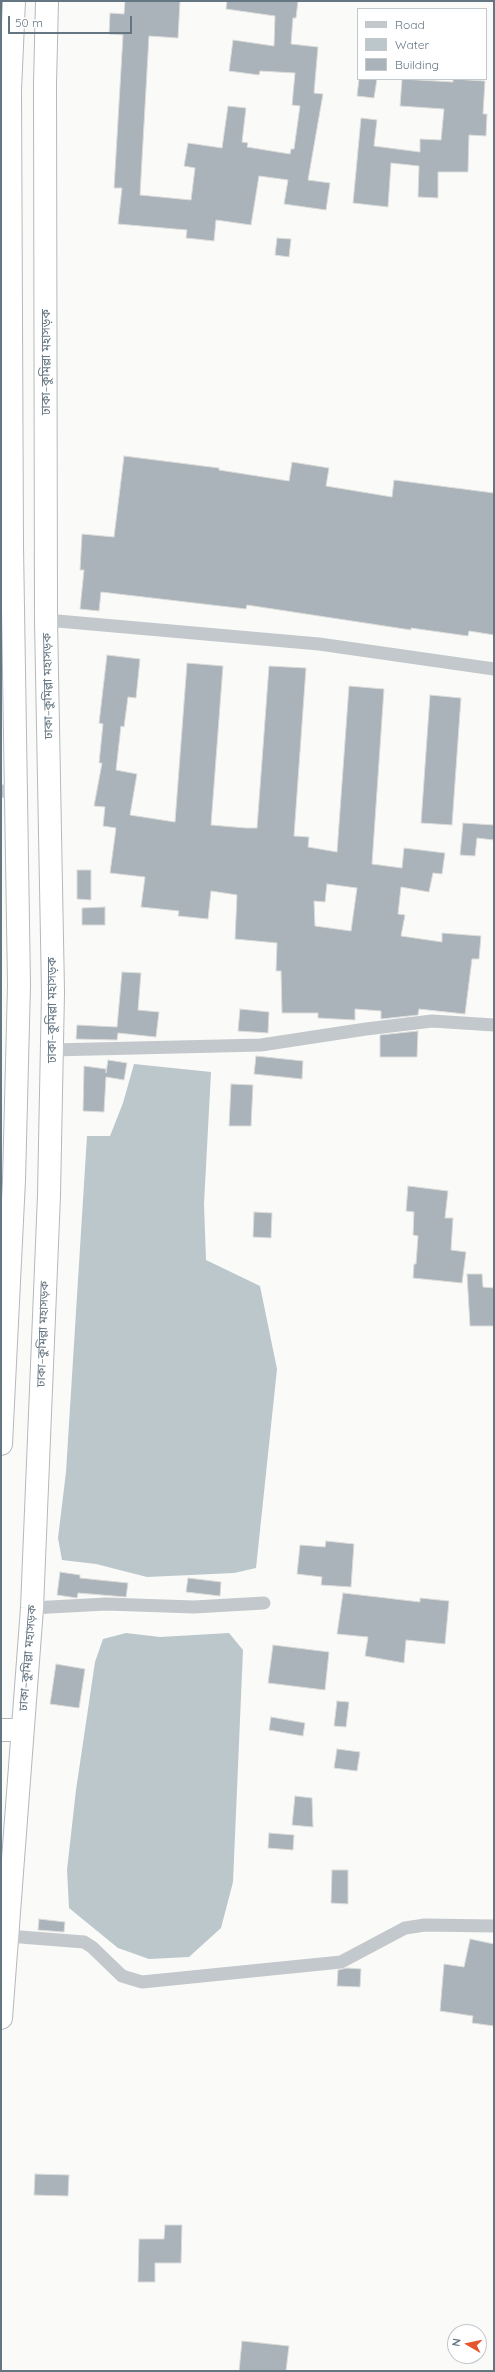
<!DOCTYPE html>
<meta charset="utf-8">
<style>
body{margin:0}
#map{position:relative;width:495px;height:2372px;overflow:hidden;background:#fafaf8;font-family:Quicksand,sans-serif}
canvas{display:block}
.frame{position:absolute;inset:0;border:2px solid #657683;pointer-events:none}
.legend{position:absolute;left:357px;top:8px;width:130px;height:72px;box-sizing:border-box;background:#fff;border:1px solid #c1c8cd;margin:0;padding:5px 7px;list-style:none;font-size:12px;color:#657683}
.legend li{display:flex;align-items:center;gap:8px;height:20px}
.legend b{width:20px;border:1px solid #c1c8cd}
.north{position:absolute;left:447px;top:2324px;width:40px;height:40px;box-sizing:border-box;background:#fff;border:1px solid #c1c8cd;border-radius:50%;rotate:279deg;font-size:11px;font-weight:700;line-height:16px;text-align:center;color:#657683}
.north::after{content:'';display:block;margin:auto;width:14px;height:18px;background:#e4572e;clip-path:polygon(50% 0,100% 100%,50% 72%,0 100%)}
.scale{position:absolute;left:8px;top:16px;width:124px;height:18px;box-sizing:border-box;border:2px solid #657683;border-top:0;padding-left:5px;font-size:12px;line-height:14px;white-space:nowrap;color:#657683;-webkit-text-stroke:3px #fff;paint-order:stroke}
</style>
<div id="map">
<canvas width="495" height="2372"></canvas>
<div class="frame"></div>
<ul class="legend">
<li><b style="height:5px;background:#c3c8cc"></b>Road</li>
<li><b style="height:11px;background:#bbc7cb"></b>Water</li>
<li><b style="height:11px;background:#aab3b9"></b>Building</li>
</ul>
<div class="north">N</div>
<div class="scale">50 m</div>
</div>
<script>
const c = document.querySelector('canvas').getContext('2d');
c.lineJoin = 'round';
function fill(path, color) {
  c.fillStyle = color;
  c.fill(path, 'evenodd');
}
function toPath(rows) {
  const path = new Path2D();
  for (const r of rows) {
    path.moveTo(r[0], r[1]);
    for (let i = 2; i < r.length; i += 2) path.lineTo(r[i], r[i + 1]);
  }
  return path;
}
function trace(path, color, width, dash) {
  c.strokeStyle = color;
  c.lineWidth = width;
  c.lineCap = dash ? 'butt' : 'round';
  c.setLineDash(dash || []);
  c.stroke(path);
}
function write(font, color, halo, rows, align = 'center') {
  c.font = font + ' Quicksand,"Noto Sans Bengali",sans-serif';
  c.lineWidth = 4;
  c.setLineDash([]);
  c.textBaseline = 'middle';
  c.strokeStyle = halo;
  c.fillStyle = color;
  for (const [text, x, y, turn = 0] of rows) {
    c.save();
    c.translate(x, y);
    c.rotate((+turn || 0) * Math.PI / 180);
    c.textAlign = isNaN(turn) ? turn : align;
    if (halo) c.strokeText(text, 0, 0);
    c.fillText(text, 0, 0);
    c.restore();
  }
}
fill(toPath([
 [134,1064,211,1072,204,1204,206,1260,260,1286,277,1369,256,1568,234,1573,147,1577,96,1564,62,1560,58,1538,66,1472,87,1136,110,1136,123,1103],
 [126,1633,160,1637,229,1633,243,1650,233,1882,221,1928,189,1957,149,1959,118,1948,69,1908,67,1870,76,1790,95,1662,103,1639]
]), '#bbc7cb');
const building = toPath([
 [125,1,180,1,178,38,149,36,140,195,191,200,195,168,184,166,188,143,222,148,228,106,246,108,242,142,248,143,247,147,290,154,291,149,294,149,300,106,292,105,295,73,260,71,259,75,229,71,233,40,274,46,275,16,226,9,227,1,298,1,296,18,293,18,291,44,318,47,314,93,323,94,308,180,330,183,326,210,284,204,288,180,259,176,251,225,216,220,214,241,186,238,187,230,118,224,122,188,114,188,123,35,109,34,110,13,124,14,125,1],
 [359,79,377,79,374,98,357,96,359,79],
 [402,79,453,82,453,79,485,81,483,114,487,114,486,136,469,135,468,172,438,172,438,198,418,197,419,166,391,163,388,207,353,203,361,118,377,120,374,146,420,152,420,139,441,140,444,109,400,106,402,79],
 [277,238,291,239,289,257,275,255,277,238],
 [124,456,219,468,219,470,289,481,292,462,329,468,326,486,392,497,394,480,494,493,494,635,469,631,468,636,411,628,411,630,247,605,246,609,101,592,99,611,80,609,84,570,80,570,82,534,114,537,124,456],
 [107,655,140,659,136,698,128,697,124,727,121,726,116,770,137,774,130,815,175,822,187,663,223,666,211,825,246,828,257,828,269,666,306,668,294,836,309,837,308,847,337,852,349,686,384,689,372,864,402,868,404,848,445,853,442,874,433,873,429,892,401,887,398,914,405,915,401,936,442,942,442,933,481,936,479,959,472,959,465,1014,419,1009,418,1015,381,1019,381,1011,355,1009,355,1020,318,1018,318,1013,282,1013,281,971,276,971,277,943,235,939,237,895,211,891,208,919,178,916,179,911,141,907,145,877,110,873,116,828,103,826,105,807,94,806,102,763,99,763,103,724,99,723,107,655],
 [327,884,357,888,351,931,315,926,314,901,325,902,327,884],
 [430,695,461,698,452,825,421,823,430,695],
 [463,823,494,825,494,840,477,838,475,856,460,855,463,823],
 [77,870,91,870,91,900,77,899,77,870],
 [105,907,105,925,82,925,82,908,105,907],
 [122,972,141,973,138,1010,159,1012,156,1037,118,1033,117,1040,76,1039,77,1025,117,1027,122,972],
 [240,1009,269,1012,268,1033,238,1031,240,1009],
 [418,1031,417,1057,380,1057,380,1035,418,1031],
 [256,1056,303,1061,302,1079,254,1074,256,1056],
 [108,1060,127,1063,124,1080,106,1077,104,1112,83,1111,84,1066,106,1069,106,1073,108,1060],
 [231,1084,253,1085,251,1126,229,1126,231,1084],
 [408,1186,448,1191,445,1218,453,1218,451,1250,466,1252,462,1283,413,1278,414,1264,416,1264,418,1236,413,1235,414,1212,406,1211,408,1186],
 [254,1212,272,1213,271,1238,253,1237,254,1212],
 [467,1274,482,1274,483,1287,494,1288,494,1326,470,1326,467,1274],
 [326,1541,354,1544,351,1587,321,1585,322,1577,297,1574,300,1545,325,1547,326,1541],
 [60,1572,80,1575,80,1578,128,1583,126,1597,78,1593,77,1598,57,1595,60,1572],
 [188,1578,221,1582,220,1596,186,1592,188,1578],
 [343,1593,420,1602,420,1598,449,1601,445,1644,406,1640,404,1663,365,1656,368,1637,337,1634,343,1593],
 [273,1645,329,1652,325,1690,268,1683,273,1645],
 [56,1664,85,1669,79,1708,50,1704,56,1664],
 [337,1701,349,1702,346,1727,334,1726,337,1701],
 [271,1717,305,1723,303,1736,269,1730,271,1717],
 [337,1749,360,1752,357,1771,334,1768,337,1749],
 [295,1796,312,1798,313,1827,292,1825,295,1796],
 [269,1833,294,1835,293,1850,268,1848,269,1833],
 [332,1870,348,1870,348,1904,331,1903,332,1870],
 [39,1919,65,1922,64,1932,38,1930,39,1919],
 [470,1939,494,1944,494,2026,472,2023,473,2016,440,2011,444,1964,464,1967,470,1939],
 [347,1968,361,1969,360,1987,337,1986,338,1970,347,1968],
 [35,2174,69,2175,68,2196,34,2195,35,2174],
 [165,2225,182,2225,181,2263,155,2263,155,2282,138,2282,139,2239,164,2239,165,2225],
 [242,2341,289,2346,286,2371,239,2371,242,2341]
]);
fill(building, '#aab3b9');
trace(building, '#dcdcda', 1);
const highway = toPath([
 [1,1444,14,1180,19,985,12,546,10,90,14,1],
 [1,1730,22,1730],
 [1,2018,32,1608,49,1195,53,992,46,620,45,84,47,1]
]);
trace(highway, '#b4b9bd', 24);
trace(toPath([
 [46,620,319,644,494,669],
 [1,791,16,792],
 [52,1050,261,1045,366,1029,432,1021,494,1025],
 [32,1608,106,1604,194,1607,264,1603],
 [8,1936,84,1942,92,1947,122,1976,142,1982,341,1962,405,1928,425,1925,494,1926]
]), '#c3c8cc', 13);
trace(highway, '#fff', 22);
write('12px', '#657683', '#fff', [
 ["ঢাকা–কুমিল্লা মহাসড়ক",46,362,-90],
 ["ঢাকা–কুমিল্লা মহাসড়ক",48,686,-91],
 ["ঢাকা–কুমিল্লা মহাসড়ক",52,1010,-90],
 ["ঢাকা–কুমিল্লা মহাসড়ক",43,1334,-88],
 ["ঢাকা–কুমিল্লা মহাসড়ক",28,1658,-85]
]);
</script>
